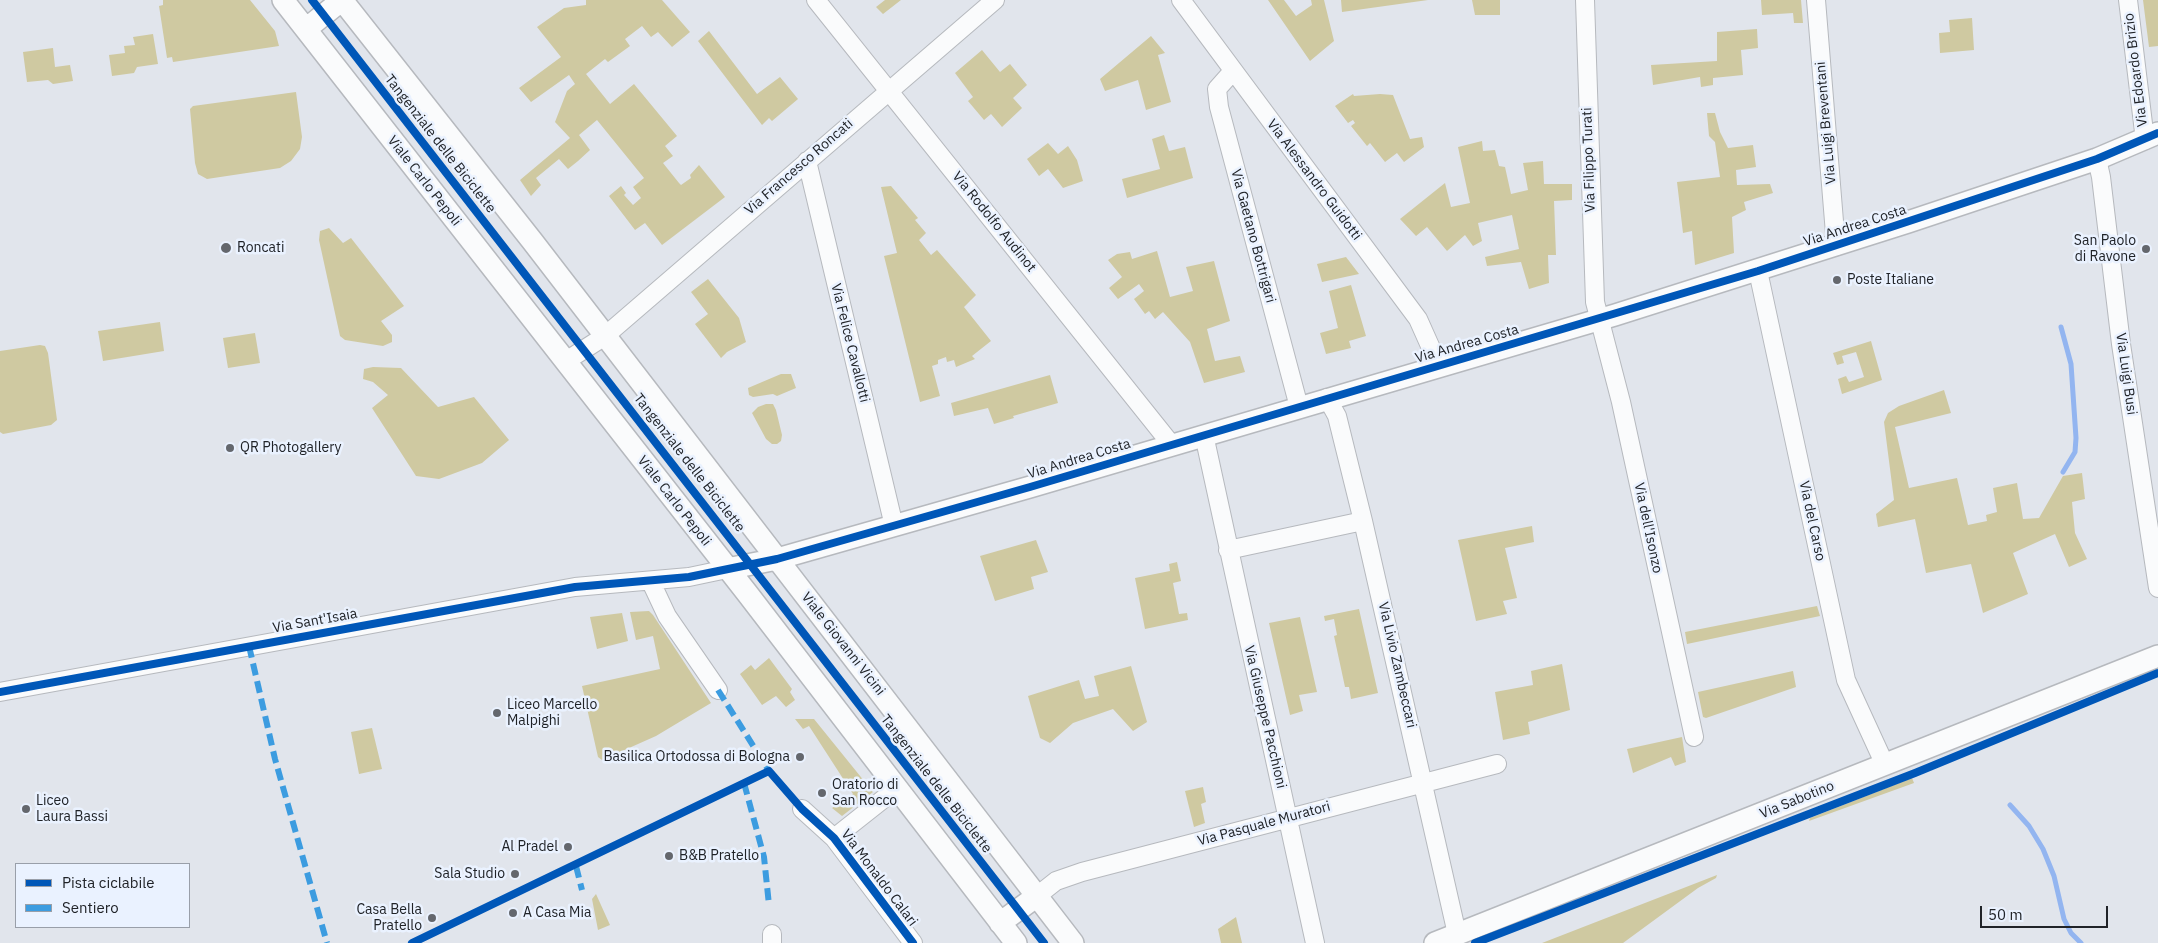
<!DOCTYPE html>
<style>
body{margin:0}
#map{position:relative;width:2158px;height:943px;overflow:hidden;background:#e1e5ec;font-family:"IBM Plex Sans",sans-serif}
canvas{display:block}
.legend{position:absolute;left:15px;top:863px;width:175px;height:65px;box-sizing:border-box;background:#eaf2ff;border:1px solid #999fa9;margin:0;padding:6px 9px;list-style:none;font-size:15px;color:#202328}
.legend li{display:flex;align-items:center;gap:10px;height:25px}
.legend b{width:25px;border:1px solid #999fa9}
.scale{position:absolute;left:1980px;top:906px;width:128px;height:22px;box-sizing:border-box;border:2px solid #202328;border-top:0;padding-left:6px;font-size:15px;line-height:18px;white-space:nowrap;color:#202328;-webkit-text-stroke:4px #eaf2ff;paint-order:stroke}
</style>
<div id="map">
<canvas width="2158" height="943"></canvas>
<ul class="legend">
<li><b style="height:6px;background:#0057b8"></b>Pista ciclabile</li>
<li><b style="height:6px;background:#3c9ce0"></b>Sentiero</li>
</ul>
<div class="scale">50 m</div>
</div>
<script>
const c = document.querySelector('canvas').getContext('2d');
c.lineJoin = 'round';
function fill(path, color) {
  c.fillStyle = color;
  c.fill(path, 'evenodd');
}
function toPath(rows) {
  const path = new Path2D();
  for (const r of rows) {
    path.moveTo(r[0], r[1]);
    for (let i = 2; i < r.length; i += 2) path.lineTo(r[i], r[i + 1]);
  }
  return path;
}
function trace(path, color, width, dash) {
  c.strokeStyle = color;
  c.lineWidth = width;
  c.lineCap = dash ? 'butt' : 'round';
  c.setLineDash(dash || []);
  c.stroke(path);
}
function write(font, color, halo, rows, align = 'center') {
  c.font = font + ' "IBM Plex Sans",sans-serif';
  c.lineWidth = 5;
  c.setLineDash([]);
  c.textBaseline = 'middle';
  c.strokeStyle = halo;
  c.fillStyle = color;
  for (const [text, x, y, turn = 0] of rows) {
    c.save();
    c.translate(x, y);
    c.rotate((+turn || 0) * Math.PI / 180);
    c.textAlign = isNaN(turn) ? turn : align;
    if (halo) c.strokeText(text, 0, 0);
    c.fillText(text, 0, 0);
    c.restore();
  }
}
fill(toPath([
 [163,0,250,0,275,31,279,46,173,62,172,57,167,58,159,6,163,5],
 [586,0,662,0,690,32,672,47,658,32,651,37,642,26,625,39,630,46,608,62,605,59,586,74,610,104,634,84,677,136,665,146,673,156,663,163,679,183,681,185,691,178,690,175,699,165,725,197,662,245,645,223,635,230,609,196,621,186,626,193,624,195,633,205,641,198,633,187,644,178,597,120,579,135,590,150,578,161,568,169,559,159,536,178,541,185,531,196,520,180,570,138,555,122,567,91,575,84,569,75,531,102,519,88,561,57,537,27,564,8,586,5],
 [885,0,901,0,883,14,876,7],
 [1268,0,1284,0,1296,16,1312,5,1311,0,1324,0,1334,41,1310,61],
 [1341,0,1428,0,1342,12],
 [1472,0,1500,0,1500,15,1475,15],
 [1761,0,1801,0,1803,23,1794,23,1793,13,1762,15],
 [2143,0,2158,0,2158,46,2149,47],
 [1972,18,1974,50,1940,53,1939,33,1950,32,1949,20],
 [1757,29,1758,48,1741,50,1743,75,1713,78,1713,85,1701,87,1700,77,1653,85,1651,65,1717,61,1717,32],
 [709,31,757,94,780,77,798,99,772,121,769,118,762,125,698,41],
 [153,34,158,64,137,67,134,73,112,76,109,55,125,53,124,46,135,45,133,37],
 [1151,36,1165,53,1158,55,1171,102,1146,110,1138,80,1105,91,1100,79],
 [53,48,55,67,70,65,73,81,53,84,48,80,27,82,23,52],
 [982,50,1000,72,1010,64,1027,85,1013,98,1022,108,1020,110,1002,127,991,114,984,120,968,101,973,97,955,73],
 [296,92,302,137,300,149,291,161,280,168,207,179,198,174,195,163,190,109,193,106],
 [1353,94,1354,96,1380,94,1393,95,1410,139,1422,137,1424,147,1404,162,1397,153,1385,162,1370,143,1367,146,1351,126,1355,123,1353,120,1348,123,1335,106],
 [1707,113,1715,113,1720,132,1728,148,1753,145,1756,167,1736,170,1737,185,1770,184,1773,193,1744,202,1746,210,1732,217,1734,253,1695,265,1692,231,1683,233,1677,182,1720,177,1715,142,1709,136],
 [1164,135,1169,151,1185,147,1193,178,1127,198,1122,179,1160,169,1152,139],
 [1482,141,1483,151,1495,150,1499,166,1505,167,1511,194,1528,190,1523,163,1543,161,1544,184,1572,184,1572,200,1554,201,1556,255,1548,255,1549,283,1529,289,1521,262,1487,266,1485,257,1519,249,1512,215,1478,223,1482,241,1473,246,1465,235,1447,251,1427,227,1416,236,1400,219,1445,183,1451,207,1470,203,1458,147],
 [1048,143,1058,154,1068,146,1077,160,1083,181,1063,188,1048,169,1039,176,1027,159],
 [891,186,918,218,915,220,926,233,919,240,931,255,937,250,976,295,964,307,991,341,972,356,975,359,956,367,954,360,947,362,946,357,938,360,938,364,932,366,940,396,920,402,884,256,897,253,881,187],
 [329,228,343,243,351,238,404,306,381,321,392,335,392,342,383,346,345,340,340,336,319,240,320,231],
 [1157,251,1170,297,1193,291,1186,267,1214,261,1230,321,1207,329,1215,361,1240,356,1245,372,1204,383,1190,342,1163,312,1155,319,1149,311,1145,314,1134,299,1144,291,1139,284,1118,299,1109,288,1122,277,1108,260,1117,254,1130,252,1132,259],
 [1346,257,1359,274,1322,282,1317,264],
 [708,279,739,318,746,342,727,352,721,358,695,324,708,314,691,292],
 [1351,285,1366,336,1349,341,1351,348,1326,354,1320,333,1338,328,1329,291],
 [160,322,164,351,103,361,98,331],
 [255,333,260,363,228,368,223,338],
 [1871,341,1882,380,1842,394,1838,379,1846,376,1849,382,1864,377,1856,352,1842,356,1844,363,1837,365,1833,353],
 [40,345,45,346,48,353,57,420,51,425,3,434,0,432,0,351],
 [373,367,401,368,438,407,474,397,509,440,482,463,439,479,416,476,372,408,388,395,373,382,363,379,364,369],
 [781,374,791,374,796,388,777,396,773,394,753,397,749,395,748,388],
 [1050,375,1058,403,1013,416,1014,418,994,424,988,408,954,416,951,403],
 [1944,390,1951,413,1895,427,1909,488,1957,478,1968,525,1987,521,1986,515,1997,512,1993,488,2017,483,2023,519,2039,518,2063,476,2082,473,2085,499,2072,502,2075,533,2087,559,2069,567,2055,534,2013,553,2028,594,1983,613,1971,564,1926,573,1915,519,1878,527,1876,514,1894,500,1884,422,1888,413,1899,406],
 [766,404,773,404,776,410,782,435,781,441,777,444,772,444,766,439,752,413,758,407],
 [1532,526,1534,542,1505,548,1517,598,1503,601,1507,614,1476,621,1458,540],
 [1036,540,1048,572,1031,577,1034,589,995,601,980,556],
 [1177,562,1181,581,1173,583,1179,614,1187,613,1188,620,1145,629,1135,578,1170,571,1169,564],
 [1817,606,1820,616,1687,644,1685,632],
 [1359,609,1378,693,1351,699,1349,687,1345,687,1334,636,1337,635,1334,619,1325,621,1324,616],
 [649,611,653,615,711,703,656,736,602,760,598,757,582,686,660,669,653,636,636,640,630,612],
 [622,613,628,641,597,649,590,617],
 [1300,617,1317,692,1299,695,1303,711,1290,715,1269,623],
 [769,658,792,689,790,692,795,700,786,707,776,696,762,705,740,674,751,665,755,670],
 [1562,664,1570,710,1528,722,1530,734,1503,740,1495,692,1533,685,1531,671],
 [1131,666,1147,722,1133,731,1113,709,1073,723,1050,743,1040,738,1028,696,1079,680,1085,699,1099,696,1094,676],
 [1793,671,1796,687,1706,718,1703,717,1698,692],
 [795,719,814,719,873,792,842,816,832,808,853,794,809,726,803,729],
 [372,728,382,769,359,774,351,732],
 [1682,737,1686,762,1675,766,1671,757,1633,773,1627,749],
 [1912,778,1914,783,1809,821,1810,818],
 [1203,787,1206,802,1201,804,1205,823,1194,827,1185,791],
 [1717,875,1716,878,1698,888,1623,943,1542,943],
 [596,894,610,925,598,930,592,899],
 [1236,917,1242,943,1221,943,1218,929]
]), '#cfc9a1');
trace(toPath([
 [2061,327,2071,364,2076,438,2075,452,2063,472],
 [2010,805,2029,826,2043,849,2054,876,2064,919,2071,933,2081,943]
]), '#93b5f0', 5);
const minor = toPath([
 [816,0,1171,444],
 [1181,0,1418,319,1439,366],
 [1585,0,1595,302,1621,402,1694,737],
 [1816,0,1836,246],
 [2128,0,2145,140],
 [1233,71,1217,89,1219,107,1299,407],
 [2097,159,2101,177,2121,344,2158,588],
 [807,161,894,526],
 [1758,271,1846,680,1885,765],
 [566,361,605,336,995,0],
 [1327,398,1337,416,1363,521,1457,934],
 [1204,435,1315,943],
 [1228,550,1363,521],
 [651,582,667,616,718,690],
 [0,692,575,587,689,577,727,569],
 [802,809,834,838,913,943],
 [834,838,896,789],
 [1037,896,1056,881,1082,872,1497,764],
 [772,934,772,943]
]);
const major = toPath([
 [283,0,747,593,1016,943],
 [342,0,533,242,1073,943],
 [306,29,342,0],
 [727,569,777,559,1030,487,1615,315,1908,222,2097,159,2158,133],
 [1000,923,1037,896],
 [1435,943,2158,656]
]);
trace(minor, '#b6b9be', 20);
trace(major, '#b6b9be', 24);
trace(minor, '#fafbfc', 18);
trace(major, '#fafbfc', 21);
trace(toPath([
 [249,646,275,759,327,943],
 [718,690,771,774],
 [744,783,764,857,769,905],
 [576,866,582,890]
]), '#3c9ce0', 6, [12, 6]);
trace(toPath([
 [312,0,1044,943],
 [0,692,575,587,689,577,777,559,1030,487,1758,271,2097,159,2158,133],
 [412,943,769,771,802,809,834,838,913,943],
 [1475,943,1915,773,2158,673]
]), '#0057b8', 8);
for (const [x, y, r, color] of [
 [226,248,6,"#64676d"],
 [2146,249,5,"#64676d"],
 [1837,280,5,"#64676d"],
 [230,448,5,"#64676d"],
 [497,713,5,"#64676d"],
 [800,757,5,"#64676d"],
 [822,793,5,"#64676d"],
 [26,809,5,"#64676d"],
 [568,847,5,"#64676d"],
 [669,856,5,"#64676d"],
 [515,874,5,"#64676d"],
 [513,913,5,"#64676d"],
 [432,918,5,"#64676d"]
]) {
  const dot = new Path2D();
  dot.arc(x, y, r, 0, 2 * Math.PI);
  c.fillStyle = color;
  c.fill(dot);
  trace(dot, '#eaf2ff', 2);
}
write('14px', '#202328', '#eaf2ff', [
 ["Via Edoardo Brizio",2136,70,-97],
 ["Via Luigi Breventani",1826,123,-95],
 ["Tangenziale delle Biciclette",440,144,52],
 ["Via Filippo Turati",1589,160,-92],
 ["Via Francesco Roncati",799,167,-41],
 ["Via Alessandro Guidotti",1314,180,53],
 ["Viale Carlo Pepoli",424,181,52],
 ["Via Rodolfo Audinot",994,222,51],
 ["Via Andrea Costa",1855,226,-18],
 ["Via Gaetano Bottrigari",1253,236,75],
 ["Via Felice Cavallotti",850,343,76],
 ["Via Andrea Costa",1467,344,-16],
 ["Via Luigi Busi",2126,374,82],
 ["Via Andrea Costa",1079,459,-17],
 ["Tangenziale delle Biciclette",689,463,52],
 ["Viale Carlo Pepoli",674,501,52],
 ["Via del Carso",1812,521,78],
 ["Via dell'Isonzo",1648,528,78],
 ["Via Sant'Isaia",315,621,-10],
 ["Viale Giovanni Vicini",843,644,52],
 ["Via Livio Zambeccari",1397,665,77],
 ["Via Giuseppe Pacchioni",1265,717,77],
 ["Tangenziale delle Biciclette",936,784,52],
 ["Via Sabotino",1797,800,-22],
 ["Via Pasquale Muratori",1264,824,-15],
 ["Via Monaldo Calari",879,878,53]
]);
write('14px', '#202328', '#eaf2ff', [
 ["San Paolo",2136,241,"right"],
 ["di Ravone",2136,257,"right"],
 ["Roncati",237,248],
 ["Poste Italiane",1847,280],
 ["QR Photogallery",240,448],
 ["Liceo Marcello",507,705],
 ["Malpighi",507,721],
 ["Basilica Ortodossa di Bologna",790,757,"right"],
 ["Oratorio di",832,785],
 ["San Rocco",832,801],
 ["Liceo",36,801],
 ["Laura Bassi",36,817],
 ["Al Pradel",558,847,"right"],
 ["B&B Pratello",679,856],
 ["Sala Studio",505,874,"right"],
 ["Casa Bella",422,910,"right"],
 ["Pratello",422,926,"right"],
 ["A Casa Mia",523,913]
], 'left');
</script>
